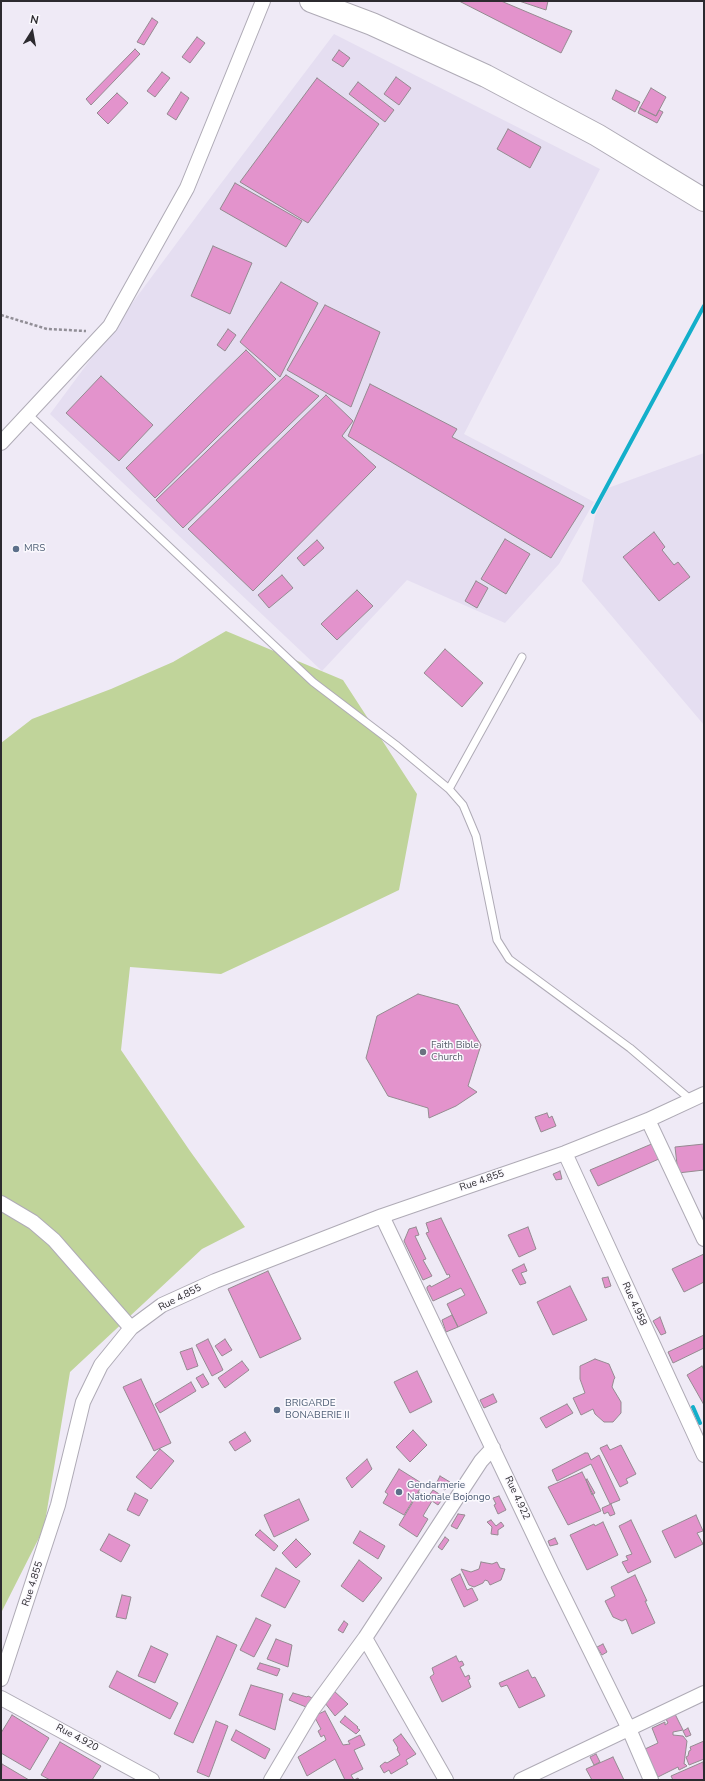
<!DOCTYPE html>
<style>
body{margin:0}
#map{position:relative;width:705px;height:1781px;overflow:hidden;background:#efeaf6;font-family:"Nunito Sans",sans-serif}
canvas{display:block}
.frame{position:absolute;inset:0;border:2px solid #2c2a2f;pointer-events:none}
.north{position:absolute;left:12px;top:12px;width:40px;height:40px;-webkit-text-stroke:3px #fbf9fe;paint-order:stroke;rotate:11deg;font-size:11px;font-weight:700;line-height:16px;text-align:center;color:#2c2a2f}
.north::after{content:'';display:block;margin:auto;width:14px;height:18px;background:#2c2a2f;clip-path:polygon(50% 0,100% 100%,50% 72%,0 100%)}
</style>
<div id="map">
<canvas width="705" height="1781"></canvas>
<div class="frame"></div>
<div class="north">N</div>
</div>
<script>
const c = document.querySelector('canvas').getContext('2d');
c.lineJoin = 'round';
function fill(path, color) {
  c.fillStyle = color;
  c.fill(path, 'evenodd');
}
function toPath(rows) {
  const path = new Path2D();
  for (const r of rows) {
    path.moveTo(r[0], r[1]);
    for (let i = 2; i < r.length; i += 2) path.lineTo(r[i], r[i + 1]);
  }
  return path;
}
function trace(path, color, width, dash) {
  c.strokeStyle = color;
  c.lineWidth = width;
  c.lineCap = dash ? 'butt' : 'round';
  c.setLineDash(dash || []);
  c.stroke(path);
}
function write(font, color, halo, rows, align = 'center') {
  c.font = font + ' "Nunito Sans",sans-serif';
  c.lineWidth = 3;
  c.setLineDash([]);
  c.textBaseline = 'middle';
  c.strokeStyle = halo;
  c.fillStyle = color;
  for (const [text, x, y, turn = 0] of rows) {
    c.save();
    c.translate(x, y);
    c.rotate((+turn || 0) * Math.PI / 180);
    c.textAlign = isNaN(turn) ? turn : align;
    if (halo) c.strokeText(text, 0, 0);
    c.fillText(text, 0, 0);
    c.restore();
  }
}
fill(toPath([
 [334,34,600,169,464,434,594,502,559,564,505,623,407,580,322,671,50,414,216,190],
 [704,453,704,725,582,581,595,516,608,488]
]), '#e5def1');
fill(toPath([
 [226,631,343,680,417,794,399,890,326,925,221,974,130,967,121,1050,190,1151,245,1227,202,1249,70,1372,44,1528,1,1613,1,743,32,719,111,689,173,662]
]), '#c0d49a');
trace(toPath([
 [593,512,704,306],
 [693,1407,700,1423]
]), '#13afca', 4);
const building = toPath([
 [459,1,501,1,572,31,561,53,459,1],
 [519,1,548,1,546,10,519,1],
 [152,18,158,22,144,45,137,42,152,18],
 [197,37,205,43,190,63,182,57,197,37],
 [135,49,140,54,91,105,86,99,135,49],
 [339,50,350,58,343,67,332,60,339,50],
 [162,72,170,78,155,97,147,91,162,72],
 [396,77,411,88,399,105,384,94,396,77],
 [317,78,379,124,308,223,240,182,317,78],
 [358,82,394,110,385,122,349,94,358,82],
 [651,88,666,97,656,116,640,108,651,88],
 [616,90,640,102,635,112,612,99,616,90],
 [181,92,189,98,176,120,167,114,181,92],
 [117,93,128,103,108,124,97,113,117,93],
 [640,108,656,116,659,110,663,112,657,123,638,113,640,108],
 [508,129,541,147,530,168,497,149,508,129],
 [235,183,302,221,286,247,220,209,235,183],
 [213,246,252,263,230,314,191,296,213,246],
 [281,282,318,303,280,377,240,342,281,282],
 [325,305,380,332,351,407,287,370,325,305],
 [228,329,236,335,225,351,217,345,228,329],
 [246,350,276,379,155,498,126,468,246,350],
 [286,375,319,396,183,528,156,500,286,375],
 [101,376,153,425,119,461,66,413,101,376],
 [370,384,457,429,452,437,584,506,551,558,348,436,370,384],
 [326,395,353,421,342,436,376,467,253,591,188,529,326,395],
 [654,532,665,547,662,550,674,565,678,562,690,577,659,601,623,557,654,532],
 [505,539,530,554,506,594,481,579,505,539],
 [317,540,324,548,304,566,297,558,317,540],
 [282,575,293,588,269,608,258,595,282,575],
 [476,581,488,588,477,608,465,601,476,581],
 [357,590,373,606,337,640,321,624,357,590],
 [445,649,483,683,462,707,424,673,445,649],
 [418,994,458,1005,481,1045,468,1086,477,1092,456,1106,429,1118,428,1108,388,1096,366,1058,377,1016,418,994],
 [547,1113,549,1118,552,1116,556,1126,541,1132,535,1117,547,1113],
 [654,1143,661,1158,598,1186,590,1170,654,1143],
 [704,1144,704,1170,678,1173,675,1147,704,1144],
 [560,1171,562,1179,556,1180,553,1174,560,1171],
 [441,1218,487,1313,458,1327,447,1304,465,1295,461,1288,433,1301,427,1289,427,1287,430,1285,431,1287,450,1277,449,1274,447,1275,426,1233,429,1232,426,1223,441,1218],
 [416,1227,419,1235,415,1236,426,1259,423,1260,432,1276,423,1280,404,1241,409,1229,416,1227],
 [528,1227,536,1249,519,1257,508,1235,528,1227],
 [704,1254,704,1282,684,1292,672,1269,704,1254],
 [524,1264,527,1271,521,1273,526,1283,520,1285,512,1270,524,1264],
 [268,1271,301,1339,260,1358,228,1289,268,1271],
 [608,1277,611,1286,605,1288,602,1278,608,1277],
 [570,1286,587,1320,553,1335,537,1302,570,1286],
 [452,1315,458,1327,446,1332,442,1320,452,1315],
 [660,1317,666,1333,661,1335,653,1321,660,1317],
 [704,1335,704,1348,673,1363,668,1352,704,1335],
 [208,1339,223,1370,212,1376,196,1345,208,1339],
 [225,1339,232,1350,222,1356,215,1346,225,1339],
 [192,1348,198,1366,187,1370,180,1352,192,1348],
 [595,1359,609,1364,615,1378,614,1379,612,1387,621,1402,621,1413,613,1422,604,1422,595,1414,593,1409,581,1415,573,1398,585,1393,580,1379,580,1366,595,1359],
 [242,1361,249,1370,225,1388,218,1378,242,1361],
 [702,1366,704,1370,704,1405,687,1375,702,1366],
 [417,1371,432,1402,410,1413,394,1382,417,1371],
 [203,1374,209,1384,202,1388,196,1378,203,1374],
 [141,1379,171,1443,154,1451,123,1387,141,1379],
 [191,1382,196,1391,160,1413,155,1404,191,1382],
 [493,1394,497,1402,484,1408,480,1400,493,1394],
 [567,1404,573,1413,546,1428,540,1418,567,1404],
 [413,1430,427,1445,410,1462,396,1447,413,1430],
 [245,1432,251,1441,235,1451,229,1442,245,1432],
 [607,1445,610,1450,621,1445,636,1474,626,1479,628,1483,620,1487,600,1448,607,1445],
 [160,1449,174,1461,151,1489,136,1477,160,1449],
 [585,1453,588,1453,591,1460,599,1455,620,1500,610,1504,591,1464,557,1481,552,1470,585,1453],
 [367,1459,372,1469,352,1488,346,1478,367,1459],
 [399,1469,423,1484,404,1515,383,1503,388,1494,385,1492,399,1469],
 [582,1472,601,1511,568,1525,548,1487,582,1472],
 [440,1476,450,1482,445,1490,436,1484,440,1476],
 [587,1479,595,1493,592,1495,586,1480,587,1479],
 [433,1490,444,1497,438,1505,432,1501,423,1516,428,1519,417,1537,399,1525,419,1492,428,1497,433,1490],
 [135,1493,148,1500,139,1516,127,1510,135,1493],
 [499,1496,506,1510,498,1514,494,1505,496,1504,493,1498,499,1496],
 [299,1499,309,1520,274,1537,264,1515,299,1499],
 [611,1504,615,1514,610,1516,608,1512,604,1514,602,1508,611,1504],
 [458,1514,465,1515,457,1529,451,1526,458,1514],
 [696,1515,703,1531,697,1533,703,1544,675,1558,662,1531,696,1515],
 [491,1520,496,1526,501,1522,504,1526,498,1530,498,1535,491,1534,492,1527,487,1522,491,1520],
 [631,1520,651,1562,628,1573,622,1562,628,1560,626,1556,632,1554,619,1526,631,1520],
 [603,1522,618,1555,587,1570,570,1535,594,1524,595,1526,603,1522],
 [260,1530,278,1546,274,1551,255,1535,260,1530],
 [360,1531,385,1546,378,1559,353,1543,360,1531],
 [109,1534,130,1545,121,1562,100,1550,109,1534],
 [445,1537,449,1540,442,1550,438,1547,445,1537],
 [555,1538,558,1544,550,1546,548,1541,555,1538],
 [296,1539,311,1554,296,1568,282,1553,296,1539],
 [359,1560,382,1578,363,1602,341,1586,359,1560],
 [481,1562,492,1564,497,1562,500,1568,505,1569,501,1580,490,1585,488,1581,485,1580,483,1583,474,1587,469,1585,461,1569,471,1572,479,1569,481,1562],
 [276,1568,300,1581,285,1608,261,1596,276,1568],
 [460,1574,467,1590,472,1588,478,1600,464,1607,451,1579,460,1574],
 [635,1575,647,1601,645,1601,655,1623,632,1634,626,1619,622,1621,613,1617,605,1601,615,1596,611,1587,635,1575],
 [122,1595,131,1597,126,1619,116,1617,122,1595],
 [256,1618,271,1625,254,1657,240,1650,256,1618],
 [344,1621,348,1624,343,1633,338,1630,344,1621],
 [217,1636,237,1645,193,1743,174,1734,217,1636],
 [276,1639,292,1645,288,1667,267,1659,276,1639],
 [603,1644,607,1652,602,1655,597,1647,603,1644],
 [151,1646,168,1654,155,1683,138,1676,151,1646],
 [456,1656,459,1662,462,1661,464,1665,460,1667,465,1677,469,1675,470,1679,468,1680,471,1687,442,1702,430,1677,434,1674,432,1668,456,1656],
 [260,1663,280,1669,277,1676,257,1669,260,1663],
 [528,1670,532,1678,535,1677,545,1696,519,1708,507,1685,501,1687,499,1683,528,1670],
 [117,1671,178,1703,170,1719,109,1687,117,1671],
 [251,1685,283,1694,275,1730,239,1715,251,1685],
 [333,1690,348,1704,335,1716,325,1703,331,1698,329,1696,333,1690],
 [293,1693,307,1697,308,1696,312,1698,306,1707,289,1700,293,1693],
 [325,1711,343,1745,350,1744,348,1741,360,1735,365,1745,354,1750,363,1769,351,1775,354,1780,358,1778,359,1780,345,1780,335,1759,307,1776,298,1757,326,1740,324,1735,321,1737,318,1731,321,1729,314,1716,325,1711],
 [675,1714,683,1730,673,1732,673,1735,683,1736,687,1741,684,1764,685,1764,687,1766,679,1770,678,1767,658,1777,645,1749,658,1743,652,1728,665,1722,665,1725,668,1723,666,1719,675,1714],
 [12,1715,49,1738,30,1770,1,1753,1,1733,12,1715],
 [345,1716,358,1727,357,1728,360,1730,356,1734,340,1722,345,1716],
 [216,1721,228,1726,209,1777,197,1772,216,1721],
 [688,1728,691,1735,686,1737,683,1731,688,1728],
 [236,1730,270,1749,265,1759,231,1740,236,1730],
 [401,1734,416,1754,406,1760,408,1764,391,1774,389,1770,384,1773,380,1766,385,1762,387,1763,400,1755,397,1749,398,1748,393,1740,401,1734],
 [704,1741,704,1759,689,1765,686,1757,688,1756,689,1751,691,1750,690,1747,704,1741],
 [60,1742,101,1766,92,1780,50,1780,41,1775,60,1742],
 [596,1754,600,1762,594,1765,590,1757,596,1754],
 [613,1757,624,1780,592,1780,586,1769,613,1757],
 [703,1762,704,1780,673,1780,671,1776,703,1762],
 [2,1764,29,1780,1,1780,2,1764]
]);
fill(building, '#e393cc');
trace(building, '#958a91', 1);
const service = toPath([
 [28,414,313,682,396,745,449,789,463,805,476,836,497,940,509,959,630,1048,691,1100],
 [449,789,522,657]
]);
const minor = toPath([
 [1,443,110,326,187,188,263,1],
 [648,1120,704,1239],
 [565,1153,704,1455],
 [1,1203,33,1222,54,1240,131,1328],
 [382,1216,551,1571,629,1729,651,1780],
 [365,1638,446,1780],
 [1,1679,58,1505,83,1402,101,1365,131,1328,162,1305,215,1281,382,1216,565,1153,648,1120,704,1094],
 [1,1698,152,1780],
 [271,1780,313,1709,365,1638,481,1461,493,1448],
 [521,1780,704,1693]
]);
const trunk = toPath([
 [311,1,372,24,486,76,597,135,704,200]
]);
trace(service, '#afabb6', 9);
trace(minor, '#afabb6', 16);
trace(trunk, '#afabb6', 24);
trace(toPath([
 [1,315,47,329,86,331]
]), '#918e96', 2.5, [3, 2]);
trace(service, '#fff', 7);
trace(minor, '#fff', 14);
trace(trunk, '#fff', 22);
for (const [x, y, r, color] of [
 [16,549,4,"#5c6f8a"],
 [423,1052,4,"#6b7280"],
 [277,1410,4,"#5c6f8a"],
 [399,1492,4,"#5c6f8a"]
]) {
  const dot = new Path2D();
  dot.arc(x, y, r, 0, 2 * Math.PI);
  c.fillStyle = color;
  c.fill(dot);
  trace(dot, '#fbf9fe', 1.5);
}
write('10px', '#4e5e75', '#fbf9fe', [
 ["MRS",24,549],
 ["BRIGARDE",285,1404],
 ["BONABERIE II",285,1416],
 ["Gendarmerie",407,1486],
 ["Nationale Bojongo",407,1498]
], 'left');
write('10px', '#5b616d', '#fbf9fe', [
 ["Faith Bible",431,1046],
 ["Church",431,1058]
], 'left');
write('10px', '#2c2a2f', '#fbf9fe', [
 ["Rue 4.855",482,1181,-19],
 ["Rue 4.855",180,1298,-27],
 ["Rue 4.958",634,1304,66],
 ["Rue 4.922",517,1498,65],
 ["Rue 4.855",33,1584,-72],
 ["Rue 4.920",77,1738,28]
]);
</script>
